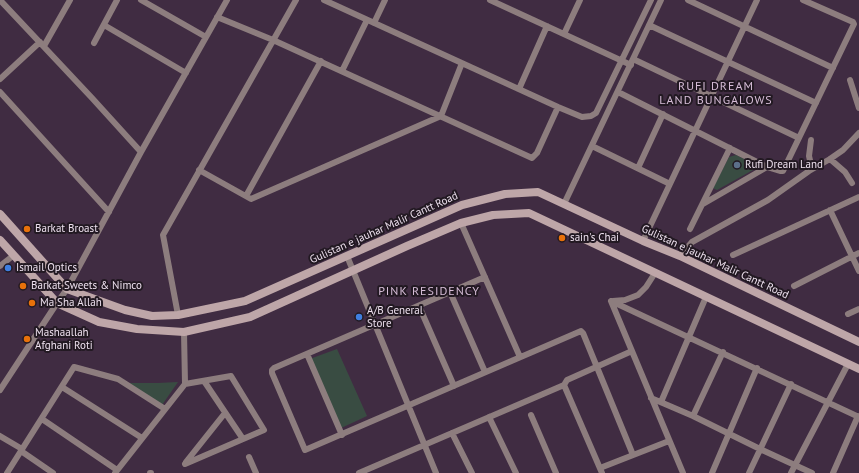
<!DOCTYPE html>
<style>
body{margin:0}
canvas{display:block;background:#402c42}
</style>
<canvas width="859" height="473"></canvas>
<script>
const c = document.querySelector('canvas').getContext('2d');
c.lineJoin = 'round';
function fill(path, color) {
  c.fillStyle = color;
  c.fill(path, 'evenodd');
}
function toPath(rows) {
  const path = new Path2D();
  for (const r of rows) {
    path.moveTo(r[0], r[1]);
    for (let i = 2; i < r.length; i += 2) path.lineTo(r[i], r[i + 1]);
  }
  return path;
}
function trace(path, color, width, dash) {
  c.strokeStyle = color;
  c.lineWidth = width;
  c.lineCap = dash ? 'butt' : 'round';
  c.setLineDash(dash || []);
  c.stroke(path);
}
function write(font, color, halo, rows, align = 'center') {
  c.font = font + ' "PT Sans",sans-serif';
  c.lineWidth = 4;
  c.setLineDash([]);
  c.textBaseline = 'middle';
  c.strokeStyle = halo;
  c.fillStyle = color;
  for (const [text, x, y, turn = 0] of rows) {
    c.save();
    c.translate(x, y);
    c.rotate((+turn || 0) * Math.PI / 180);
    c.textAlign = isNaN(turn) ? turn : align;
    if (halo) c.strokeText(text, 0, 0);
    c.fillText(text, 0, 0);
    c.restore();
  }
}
fill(toPath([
 [736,155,753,163,753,170,717,190,713,188,729,157],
 [337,349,367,416,339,429,307,360],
 [178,382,162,405,129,383,158,383]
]), '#394c42');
trace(toPath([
 [0,0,92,98,141,152],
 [141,0,206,37],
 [324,0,558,107,582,117,591,116,596,113,651,0],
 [490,0,631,65],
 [688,0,833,68],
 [217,17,273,40,532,158,537,153,558,107],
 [374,23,385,0],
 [104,25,186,73],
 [649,25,816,103],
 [564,34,580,0],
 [94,43,117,0],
 [44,46,70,0],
 [633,59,799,138],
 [342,71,367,20],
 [0,79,40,42],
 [850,80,859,108],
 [519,89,547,26],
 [0,92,109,212],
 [618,92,767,167,780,171,783,171,854,24,853,22,803,0],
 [811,140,809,156,812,169],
 [592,146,670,184],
 [830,159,845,172,852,183],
 [638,168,663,114],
 [199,170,251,199,441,116,462,63],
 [246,196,321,61],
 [564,204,661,0],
 [703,204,767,167],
 [830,210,859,271],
 [461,223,520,357],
 [690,229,730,148],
 [643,241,757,0],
 [733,255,859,197],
 [347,256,436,473],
 [680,256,692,242,768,200,809,171,830,159,843,150,859,133],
 [0,266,14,255],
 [485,277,274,368,272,370,272,373,305,450,581,331,583,333,633,455],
 [794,286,859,253],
 [450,292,485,372],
 [611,301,859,417],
 [611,301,683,473],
 [613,301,625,300,638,295,646,287,655,273],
 [419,306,454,386],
 [848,314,859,309],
 [178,315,163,235,296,0],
 [307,354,342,435],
 [204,381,243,439],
 [185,384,231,376,264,430,185,464],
 [564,385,602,473],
 [62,387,142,438],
 [0,390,57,303,67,289,141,152,227,0],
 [651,398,693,416,760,449,812,473],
 [661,402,706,297],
 [531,415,556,473],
 [693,416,723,352],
 [489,417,516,473],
 [42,419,117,470],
 [452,433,472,473],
 [0,436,22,449],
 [21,451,53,473],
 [249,457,256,473],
 [186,462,225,413],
 [600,468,669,441],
 [7,473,74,367,118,379,165,409],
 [115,473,185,384,184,332],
 [150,473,151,473],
 [359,473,564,385,567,380,632,351],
 [712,473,757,368],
 [749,473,791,384],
 [791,473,848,364],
 [833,473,858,416]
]), '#8d7d7e', 6);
trace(toPath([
 [0,214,67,289,125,310,152,316,178,315,245,301,462,205,505,194,538,192,643,241,680,256,859,342],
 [0,240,57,303,99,322,137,329,184,332,250,317,407,246,461,223,493,215,529,213,859,369]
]), '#bea6a8', 8);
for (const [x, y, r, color] of [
 [737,165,4,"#5c6f8a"],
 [27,229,4,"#e8710a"],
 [562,238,4,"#e8710a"],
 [8,268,4,"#3f7fe0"],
 [23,286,4,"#e8710a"],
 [32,303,4,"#e8710a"],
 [359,317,4,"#3f7fe0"],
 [27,339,4,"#e8710a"]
]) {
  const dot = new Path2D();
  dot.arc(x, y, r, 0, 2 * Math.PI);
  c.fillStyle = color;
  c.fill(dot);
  trace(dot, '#221922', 1.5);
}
write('11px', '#ede0ee', '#221922', [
 ["Rufi Dream Land",745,165],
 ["Barkat Broast",35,229],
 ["sain's Chai",570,238],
 ["Ismail Optics",16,268],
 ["Barkat Sweets & Nimco",31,286],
 ["Ma Sha Allah",40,303],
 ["A/B General",367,311],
 ["Store",367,324],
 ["Mashaallah",35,333],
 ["Afghani Roti",35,346]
], 'left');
write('11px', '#ede0ee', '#221922', [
 ["Gulistan e jauhar Malir Cantt Road",384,228,-24],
 ["Gulistan e jauhar Malir Cantt Road",715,262,25]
]);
c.letterSpacing = '1px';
write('12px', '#d6bdd7', '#221922', [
 ["RUFI DREAM",716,87],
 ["LAND BUNGALOWS",716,101],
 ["PINK RESIDENCY",429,292]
]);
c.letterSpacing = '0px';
</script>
